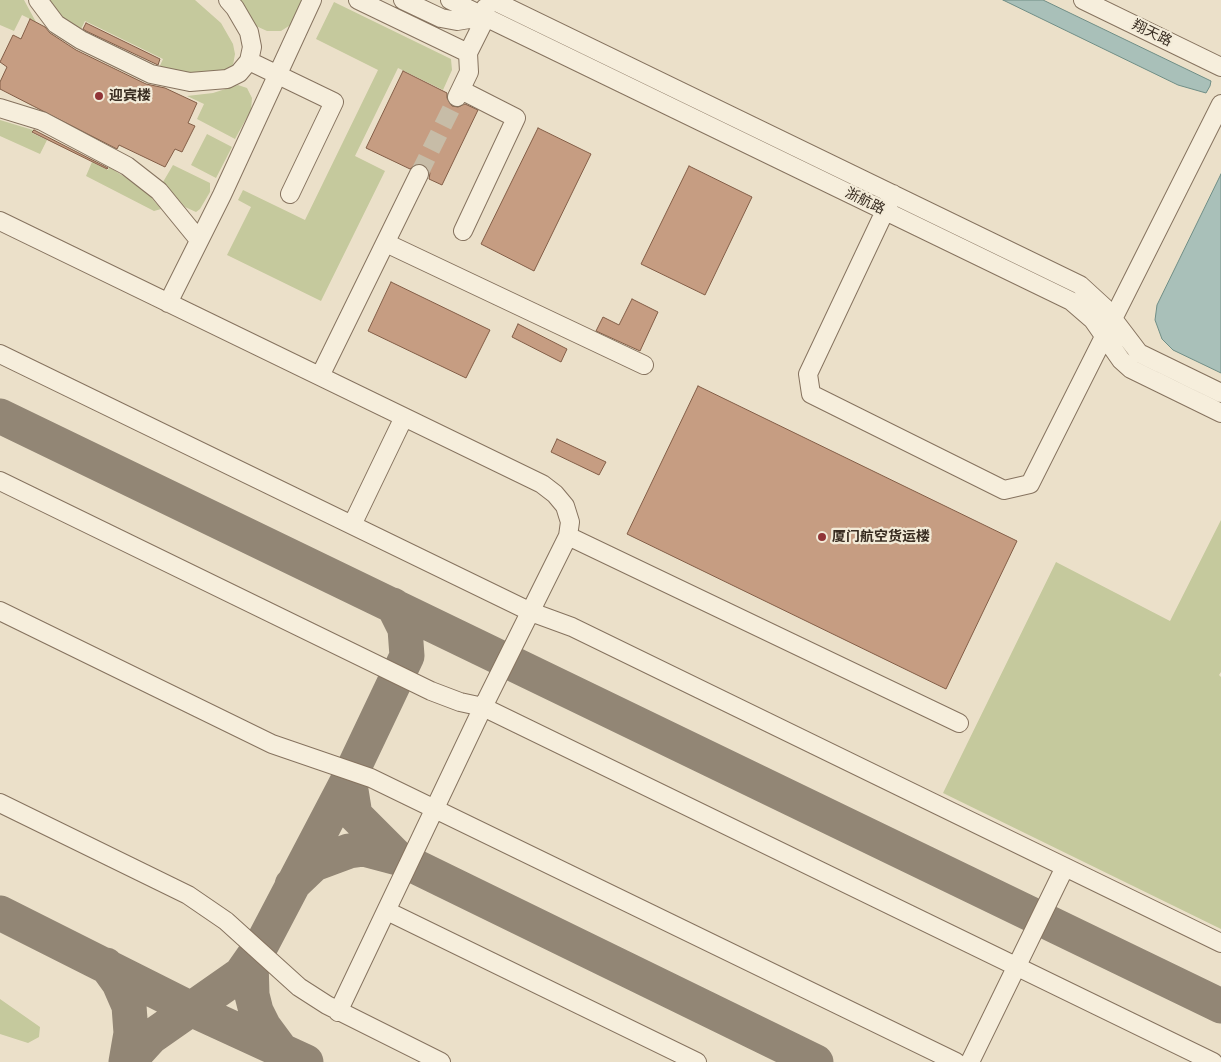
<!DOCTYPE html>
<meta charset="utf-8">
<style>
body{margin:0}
canvas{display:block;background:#ebe0c9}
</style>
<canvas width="1221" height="1062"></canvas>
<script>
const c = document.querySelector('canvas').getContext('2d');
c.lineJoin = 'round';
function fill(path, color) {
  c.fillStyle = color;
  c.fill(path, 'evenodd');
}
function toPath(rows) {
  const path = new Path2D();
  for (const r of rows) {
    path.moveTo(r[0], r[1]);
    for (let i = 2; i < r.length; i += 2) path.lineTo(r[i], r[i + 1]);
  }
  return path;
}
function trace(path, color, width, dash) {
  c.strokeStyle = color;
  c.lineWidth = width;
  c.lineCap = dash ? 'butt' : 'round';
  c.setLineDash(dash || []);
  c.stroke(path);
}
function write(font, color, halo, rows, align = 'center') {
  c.font = font + ' "Playfair Display","Noto Sans SC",serif';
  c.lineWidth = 4.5;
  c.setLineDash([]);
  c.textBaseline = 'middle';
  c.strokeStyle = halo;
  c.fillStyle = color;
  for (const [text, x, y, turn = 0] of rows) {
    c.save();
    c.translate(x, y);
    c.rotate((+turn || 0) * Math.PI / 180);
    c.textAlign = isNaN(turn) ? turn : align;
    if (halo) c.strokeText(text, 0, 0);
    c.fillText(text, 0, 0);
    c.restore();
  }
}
fill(toPath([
 [0,0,24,0,36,22,22,15,14,31,0,25],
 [46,0,195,0,221,23,233,44,235,54,233,65,227,71,206,76,158,70,163,59,85,21,79,33,69,26],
 [238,0,304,0,292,24,281,31,267,31,256,26],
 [334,2,451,59,452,70,443,90,398,68,355,156,385,171,321,301,227,255,251,207,238,200,243,190,305,220,378,70,316,39],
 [238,85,247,88,252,98,251,110,235,139,197,119,204,104,187,96,213,93],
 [0,120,33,130,32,133,47,140,40,154,0,136],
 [207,134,232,147,216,178,191,165],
 [92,162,108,170,109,167,128,179,150,196,161,209,154,211,86,176],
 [173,165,210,183,210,192,200,209,196,212,185,207,163,182],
 [1221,520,1221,672,1219,675,1221,677,1221,929,943,793,1056,562,1170,621],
 [0,999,40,1027,39,1037,28,1043,0,1034]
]), '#c5c99d');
const water = toPath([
 [1003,0,1043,0,1211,81,1210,86,1206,93,1178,85,1003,0],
 [1221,174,1221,373,1173,350,1162,339,1155,320,1157,305,1221,174]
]);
fill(water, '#a9c0b9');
trace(water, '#708e86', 1);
trace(toPath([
 [0,416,1221,1006],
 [349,778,355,815,398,858],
 [292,885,314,864,349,851,364,849,398,858,816,1062],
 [0,913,191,1009,306,1062],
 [251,960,252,995,256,1011,264,1027,281,1050],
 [106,965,119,983,129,1006,131,1033,126,1062],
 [128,1062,151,1037,241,974,262,944,349,778,407,656,405,629,393,605]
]), '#928675', 35);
const building = toPath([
 [30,19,45,27,50,33,76,50,146,84,165,88,197,103,188,123,195,126,182,152,175,149,165,167,119,145,117,149,0,89,0,82,7,67,0,62,13,35,21,39,30,19],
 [86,23,160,59,158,65,86,31,83,29,86,23],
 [403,71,447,93,447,98,452,106,458,107,465,104,478,110,442,185,429,179,430,173,424,165,418,164,410,169,366,148,403,71],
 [538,128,591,154,534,271,481,244,538,128],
 [34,130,108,168,107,169,32,132,34,130],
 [689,166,752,197,705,295,641,264,689,166],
 [391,282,490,330,466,378,368,331,391,282],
 [632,299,658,312,640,351,596,331,603,317,619,325,632,299],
 [518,324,567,349,561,362,512,337,518,324],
 [698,386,1017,541,946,689,627,534,698,386],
 [557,439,606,462,599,475,551,452,557,439]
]);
fill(building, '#c69d82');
trace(building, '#835e47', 1);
trace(toPath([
 [419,174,457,97]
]), '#c7bca7', 18, [18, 9]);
const minor = toPath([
 [38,0,56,24,81,40,151,74,190,82,227,79,239,73,249,61,252,47,249,32,235,8,228,0],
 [358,0,468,53],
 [403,0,441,18,457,21,487,16],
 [450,0,1071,301,1093,320,1121,360,1131,369,1221,413],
 [492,0,1080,285,1104,307,1139,353,1221,393],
 [1083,0,1221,67],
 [249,61,334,102,290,194],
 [461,90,516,118,463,231],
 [457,97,469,72,468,53,486,17,485,8],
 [0,108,42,121,127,166,159,191,199,240],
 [893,194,808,374,811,394,1004,490,1030,484,1221,104],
 [0,221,542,484,555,494,565,506,570,522,568,536,483,707,338,1012],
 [386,243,644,365],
 [168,303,222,195,312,0],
 [0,354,531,612,572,627,1221,943],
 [320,376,419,174],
 [0,481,431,691,460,702,483,707,1213,1062],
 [352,525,404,417],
 [568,536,959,723],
 [0,611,272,744,371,778,956,1062],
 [0,803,188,895,226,921,299,987,327,1005,441,1062],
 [387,911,697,1062],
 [970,1062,1065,867]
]);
trace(minor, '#86735f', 20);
trace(minor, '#f6eedc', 18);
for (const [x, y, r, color] of [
 [99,96,5,"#903436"],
 [822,537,5,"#903436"]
]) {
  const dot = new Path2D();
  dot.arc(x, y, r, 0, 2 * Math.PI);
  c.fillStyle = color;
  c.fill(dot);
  trace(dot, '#f3ebd8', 2);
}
write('14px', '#382c21', '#f3ebd8', [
 ["翔天路",1152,33,26],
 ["浙航路",865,201,26]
]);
write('bold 14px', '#382c21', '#f3ebd8', [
 ["迎宾楼",109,96],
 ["厦门航空货运楼",832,537]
], 'left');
</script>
